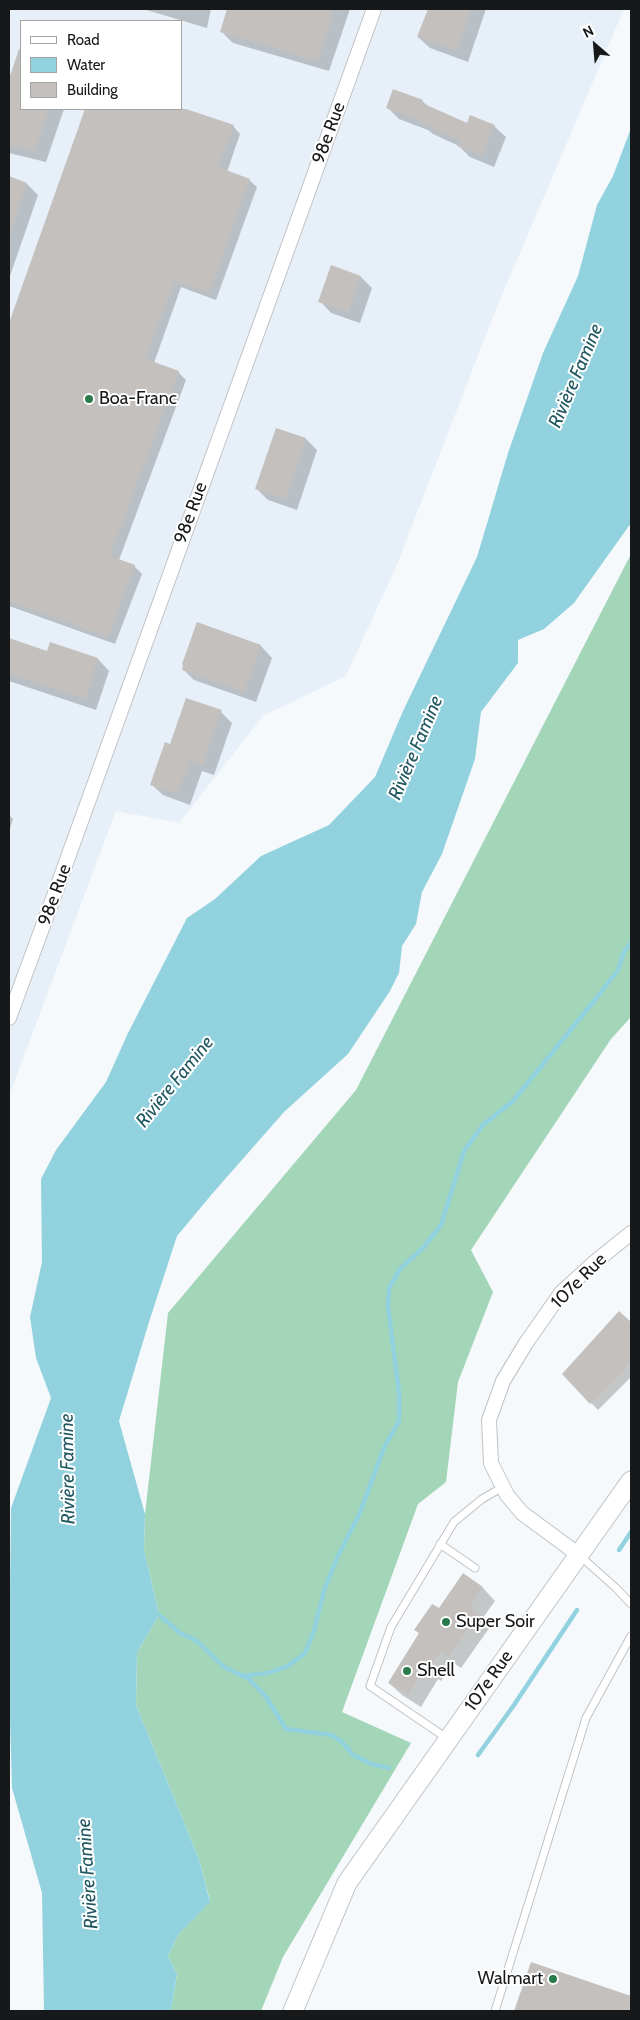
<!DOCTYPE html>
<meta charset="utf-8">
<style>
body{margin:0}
#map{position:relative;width:640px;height:2020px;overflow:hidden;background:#f6f9fb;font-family:Cabin,sans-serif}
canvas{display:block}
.frame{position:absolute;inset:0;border:10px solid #171819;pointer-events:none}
.legend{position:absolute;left:20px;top:20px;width:162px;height:90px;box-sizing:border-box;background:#fff;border:1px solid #a2a3a3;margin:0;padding:6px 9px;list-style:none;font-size:15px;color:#171819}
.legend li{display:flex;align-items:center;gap:10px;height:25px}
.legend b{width:25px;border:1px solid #a2a3a3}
.north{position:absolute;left:570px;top:20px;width:50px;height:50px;-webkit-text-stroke:4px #fff;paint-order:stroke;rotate:333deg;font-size:14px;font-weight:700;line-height:20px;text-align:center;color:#171819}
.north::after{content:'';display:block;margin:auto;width:18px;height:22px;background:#171819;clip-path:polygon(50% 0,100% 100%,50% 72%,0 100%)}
</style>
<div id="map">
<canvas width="640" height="2020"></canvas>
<div class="frame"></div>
<ul class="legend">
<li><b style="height:6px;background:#fff"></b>Road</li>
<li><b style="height:14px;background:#92d2df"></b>Water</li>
<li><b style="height:14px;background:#c3c0be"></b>Building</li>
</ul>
<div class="north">N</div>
</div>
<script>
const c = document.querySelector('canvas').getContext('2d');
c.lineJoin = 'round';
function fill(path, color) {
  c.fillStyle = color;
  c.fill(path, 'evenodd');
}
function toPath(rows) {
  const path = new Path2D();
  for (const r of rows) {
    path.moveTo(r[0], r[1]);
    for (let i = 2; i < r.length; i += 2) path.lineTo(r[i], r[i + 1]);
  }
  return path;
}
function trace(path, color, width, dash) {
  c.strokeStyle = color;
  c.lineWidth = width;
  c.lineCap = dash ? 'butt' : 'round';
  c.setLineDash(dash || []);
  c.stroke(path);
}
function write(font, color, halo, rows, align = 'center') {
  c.font = font + ' Cabin,sans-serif';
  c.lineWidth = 4;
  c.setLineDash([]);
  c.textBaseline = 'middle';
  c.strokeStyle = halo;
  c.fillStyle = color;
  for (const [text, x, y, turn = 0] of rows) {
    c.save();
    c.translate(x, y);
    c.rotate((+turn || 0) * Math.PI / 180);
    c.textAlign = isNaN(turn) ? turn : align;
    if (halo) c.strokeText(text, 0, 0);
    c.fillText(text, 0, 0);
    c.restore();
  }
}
fill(toPath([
 [9,9,624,9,496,309,396,567,346,676,263,716,179,823,116,811,9,1096],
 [21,21,181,21,181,109,21,109]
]), '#e7f0f8');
fill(toPath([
 [631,554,631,1017,611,1039,471,1250,493,1292,458,1382,446,1482,418,1504,342,1712,411,1743,283,1957,261,2011,171,2011,177,1974,168,1956,178,1935,210,1901,199,1859,136,1705,137,1653,159,1615,144,1549,145,1514,168,1313,356,1090]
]), '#a3d5b8');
fill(toPath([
 [631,128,631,523,574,603,544,629,518,640,518,663,481,712,475,759,442,854,422,892,416,924,402,946,399,973,390,991,348,1054,284,1112,212,1194,177,1236,149,1322,119,1421,145,1514,144,1549,159,1615,137,1653,136,1705,199,1859,210,1902,178,1935,168,1956,177,1974,171,2011,44,2011,42,1893,12,1788,9,1683,11,1508,51,1398,36,1358,30,1317,42,1262,41,1179,56,1150,106,1082,128,1033,187,918,215,899,261,856,329,825,375,777,403,711,477,557,508,453,543,353,578,276,597,205,613,176]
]), '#92d2df');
fill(toPath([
 [143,9,211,9,207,28],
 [230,9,350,9,329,71,233,43,221,31],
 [429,9,486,9,468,62,430,48,418,37],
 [19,53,21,54,21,109,64,109,46,162,9,153,9,83],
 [422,101,430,108,467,125,471,117,494,126,506,137,494,167,470,157,459,146,433,134,428,130,399,119,388,108],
 [181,108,233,126,240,134,227,172,249,180,257,187,216,300,181,287,154,363,178,372,186,380,119,560,134,566,142,574,115,644,9,606,9,327,86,109],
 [9,178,27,184,38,195,9,279],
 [332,267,361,277,372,288,360,323,331,313,320,301],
 [277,430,306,439,317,450,297,510,268,500,257,489],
 [197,624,261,646,272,658,256,702,194,680,183,669],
 [9,639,48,652,98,659,109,671,96,710,9,681],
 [221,712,232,723,214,775,202,771,190,805,163,795,151,784,171,745],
 [9,815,13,819,9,832],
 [619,1312,631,1324,631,1377,598,1410,563,1374],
 [463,1575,483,1588,495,1601,482,1619,490,1627,461,1668,454,1663,441,1681,438,1679,421,1707,402,1695,389,1683,420,1634,416,1630,439,1610],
 [531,1964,631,1997,631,2011,515,2011]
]), '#0003');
trace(toPath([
 [619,1550,631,1532],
 [154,1615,159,1615,180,1633,197,1641,224,1667,249,1679,266,1697,286,1729,332,1735,342,1742,353,1755,371,1764,389,1768],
 [243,1676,268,1673,288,1666,305,1653,314,1631,324,1590,338,1556,359,1515,384,1448,399,1421,399,1392,388,1306,389,1288,400,1269,424,1247,441,1225,464,1151,483,1125,513,1101,598,996,618,970,624,952,631,943],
 [478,1755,514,1705,577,1610]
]), '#92d2df', 4.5);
fill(toPath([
 [227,9,322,9,334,13,318,61,220,32],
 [428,9,472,9,457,51,417,37],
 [19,49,21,49,21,109,49,109,35,152,9,145,9,79],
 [393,89,423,100,422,103,467,123,470,115,495,125,482,156,457,146,460,141,420,123,421,121,386,108],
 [85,109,186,109,234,125,218,167,250,179,209,293,174,281,146,359,179,371,110,556,135,565,108,637,9,601,9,323],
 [9,176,27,183,11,231,9,230],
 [331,265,361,276,349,312,318,302],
 [276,428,306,438,285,499,255,489],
 [197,622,261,645,244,692,182,670,183,665,182,664],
 [9,638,47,651,50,642,98,658,85,699,9,674],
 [186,698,222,710,203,764,190,760,178,794,150,785,165,742,170,744],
 [619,1311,631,1322,631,1361,621,1374,590,1404,562,1374],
 [463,1573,483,1587,470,1607,479,1613,449,1657,441,1651,428,1669,425,1667,408,1695,388,1683,419,1633,414,1630,432,1604,439,1608],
 [531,1962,631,1996,631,2011,514,2011]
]), '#c3c0be');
const lane = toPath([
 [440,1544,475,1568],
 [579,1555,616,1588,631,1604],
 [448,1739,370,1686,391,1627,454,1522,482,1499,503,1487],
 [495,2011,586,1718,631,1636]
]);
const street = toPath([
 [9,1018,58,885,374,9],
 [579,1555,522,1513,507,1495,491,1463,489,1420,503,1381,526,1343,561,1293,595,1262,631,1233]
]);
const secondary = toPath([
 [293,2011,347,1883,631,1481]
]);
trace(lane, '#c0c2c5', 9);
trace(street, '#c0c2c5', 16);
trace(secondary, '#c0c2c5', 21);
trace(lane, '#fff', 7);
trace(street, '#fff', 14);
trace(secondary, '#fff', 19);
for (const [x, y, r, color] of [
 [89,399,5,"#297b4c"],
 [446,1622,5,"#297b4c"],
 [407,1671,5,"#297b4c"],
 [553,1979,5,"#297b4c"]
]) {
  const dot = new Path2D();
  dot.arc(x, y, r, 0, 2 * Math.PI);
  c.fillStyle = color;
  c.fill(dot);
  trace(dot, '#fff', 2);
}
write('18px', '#171819', '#fff', [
 ["98e Rue",329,133,-70],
 ["98e Rue",191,513,-70],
 ["98e Rue",55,895,-70],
 ["107e Rue",579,1281,-45],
 ["107e Rue",489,1681,-55]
]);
write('18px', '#171819', '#fff', [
 ["Boa-Franc",99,399],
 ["Super Soir",456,1622],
 ["Shell",417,1671],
 ["Walmart",543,1979,"right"]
], 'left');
write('italic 19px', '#225862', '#fff', [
 ["Rivière Famine",576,376,-67],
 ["Rivière Famine",416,748,-67],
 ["Rivière Famine",175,1082,-51],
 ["Rivière Famine",68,1469,-91],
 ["Rivière Famine",88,1874,-94]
]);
</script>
